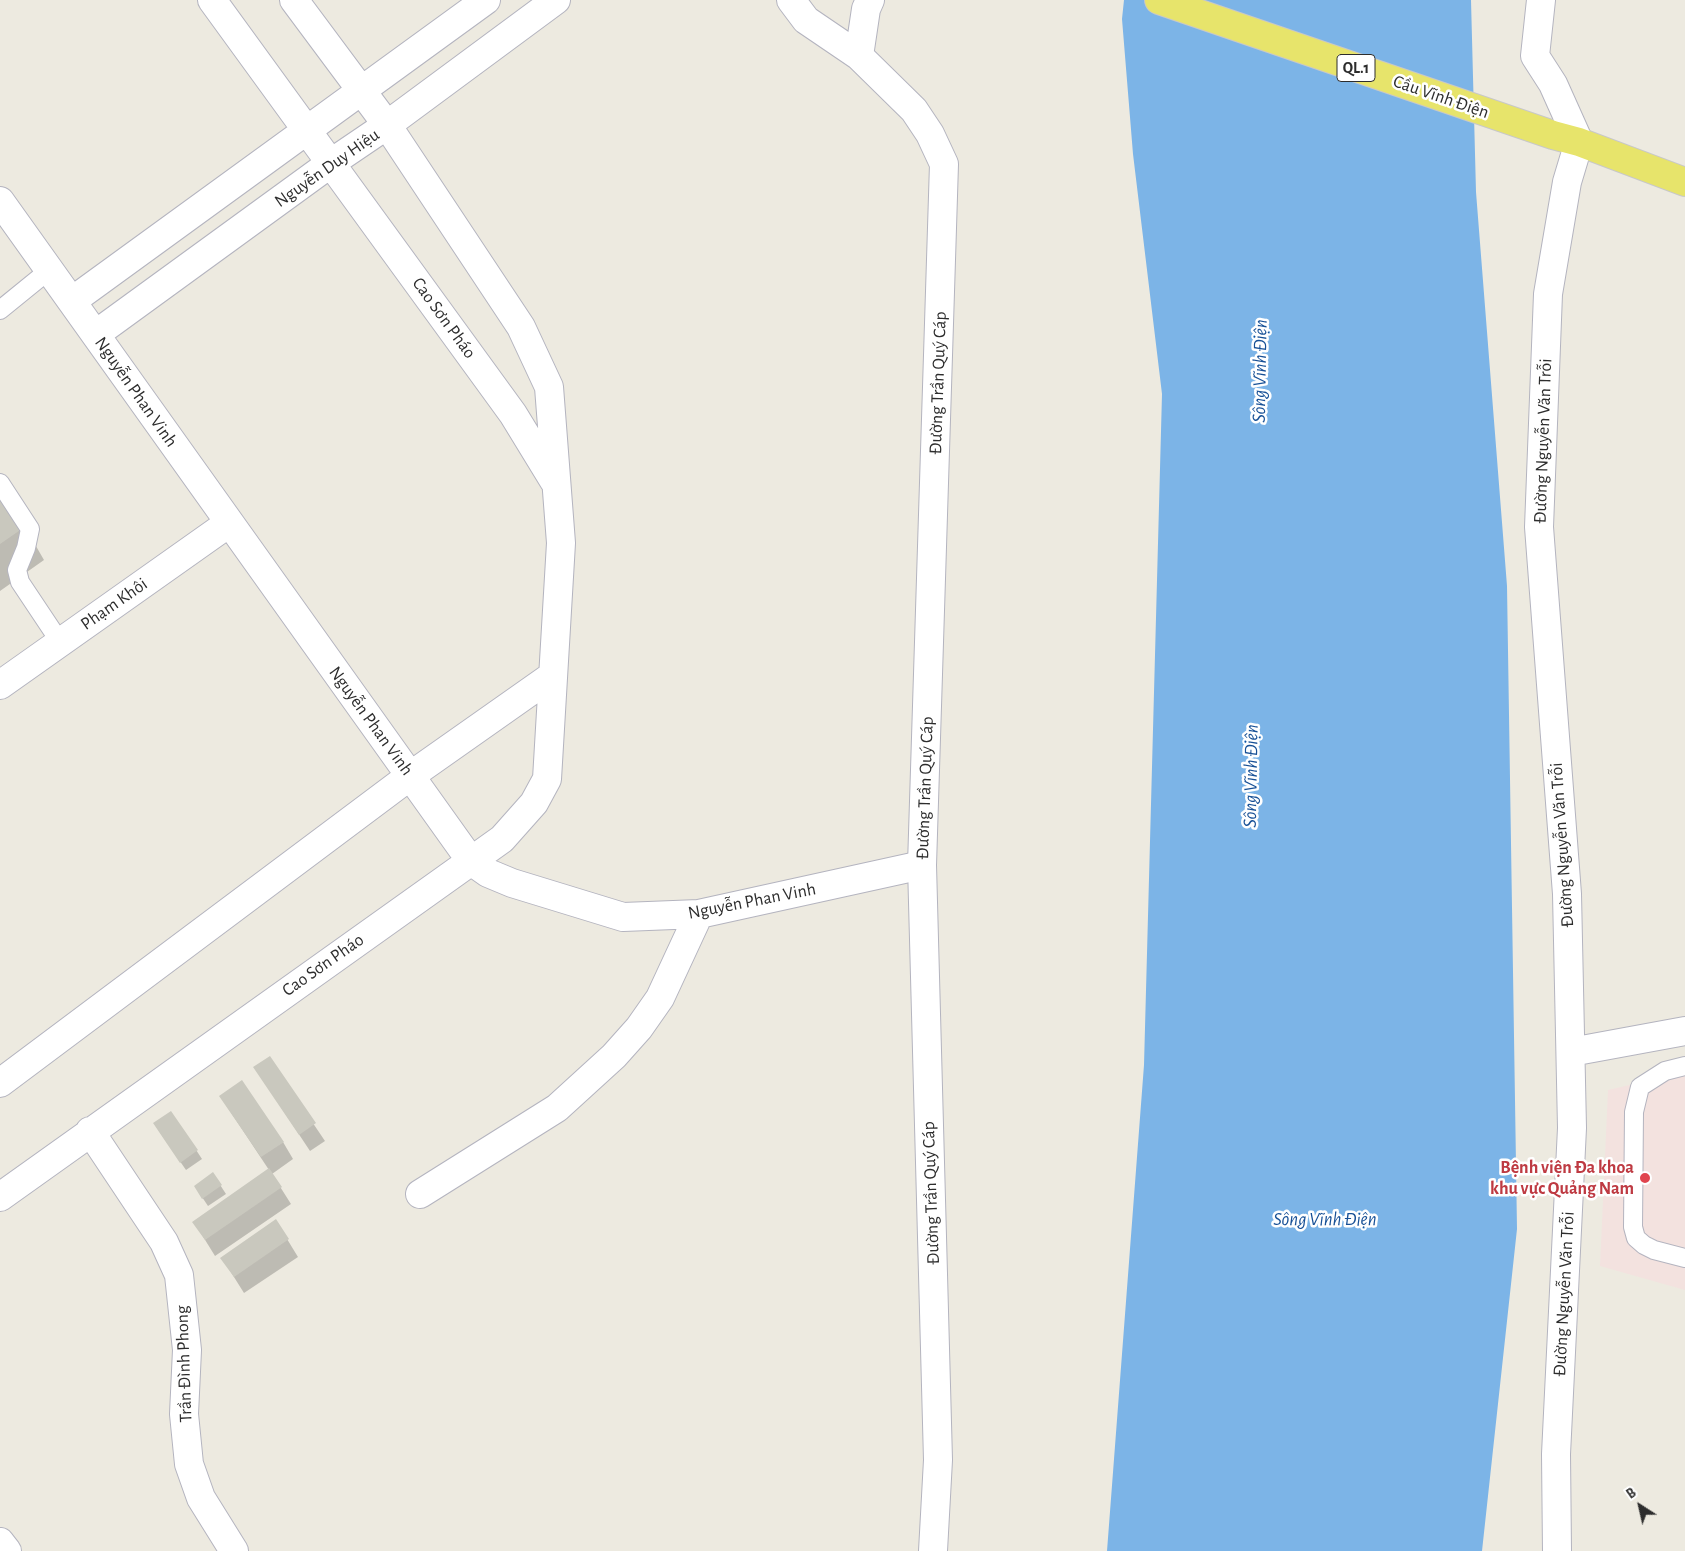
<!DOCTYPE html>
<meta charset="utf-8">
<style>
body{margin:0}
#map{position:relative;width:1685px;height:1551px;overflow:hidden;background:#edeae0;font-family:"Alegreya Sans",sans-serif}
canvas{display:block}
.north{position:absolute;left:1615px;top:1481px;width:50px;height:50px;-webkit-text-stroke:4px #fff;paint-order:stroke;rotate:325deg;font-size:14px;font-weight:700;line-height:20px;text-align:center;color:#2d2d2d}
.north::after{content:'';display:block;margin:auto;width:18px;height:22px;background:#2d2d2d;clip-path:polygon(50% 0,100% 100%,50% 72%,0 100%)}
</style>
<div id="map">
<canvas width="1685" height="1551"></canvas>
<div class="north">B</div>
</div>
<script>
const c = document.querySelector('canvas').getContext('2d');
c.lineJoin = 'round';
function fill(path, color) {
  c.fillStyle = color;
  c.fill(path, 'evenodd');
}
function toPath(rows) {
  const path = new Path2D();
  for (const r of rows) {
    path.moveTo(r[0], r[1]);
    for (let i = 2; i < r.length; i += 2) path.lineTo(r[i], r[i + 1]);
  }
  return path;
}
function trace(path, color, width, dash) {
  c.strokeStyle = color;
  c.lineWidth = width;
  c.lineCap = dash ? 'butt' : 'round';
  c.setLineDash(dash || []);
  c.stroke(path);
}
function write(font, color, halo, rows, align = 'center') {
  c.font = font + ' "Alegreya Sans",sans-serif';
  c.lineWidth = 5;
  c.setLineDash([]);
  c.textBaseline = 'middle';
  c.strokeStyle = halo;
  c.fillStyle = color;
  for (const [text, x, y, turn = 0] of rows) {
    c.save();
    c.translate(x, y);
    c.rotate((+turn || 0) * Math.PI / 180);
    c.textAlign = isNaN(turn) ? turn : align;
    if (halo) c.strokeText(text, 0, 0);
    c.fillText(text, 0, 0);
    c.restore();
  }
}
fill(toPath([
 [1685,1072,1685,1290,1600,1266,1608,1090]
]), '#f3e2df');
fill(toPath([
 [1124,0,1471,0,1476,192,1507,586,1517,1229,1482,1551,1107,1551,1144,1065,1162,394,1133,154,1122,19]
]), '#7cb4e7');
fill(toPath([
 [0,497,25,527,44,560,0,591],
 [269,1058,325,1141,310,1151,255,1068],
 [220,1096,283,1142,293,1159,272,1174,291,1204,215,1256,194,1222,269,1170],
 [171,1112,202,1159,186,1170,159,1131],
 [213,1174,226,1194,208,1206,200,1194],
 [276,1221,298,1257,244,1293,222,1258]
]), '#0003');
fill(toPath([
 [0,495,26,526,0,544],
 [270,1056,316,1123,299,1135,253,1067],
 [242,1080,284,1142,261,1157,219,1096],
 [171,1111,198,1150,180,1163,153,1123],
 [269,1168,282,1187,205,1240,192,1222],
 [213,1172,222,1185,202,1199,194,1186],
 [276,1219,289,1239,234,1277,220,1258]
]), '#c9c8be');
const lane = toPath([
 [0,310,48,271],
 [0,483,30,529,26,548,17,570,20,582,60,642],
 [1685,1066,1665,1071,1640,1087,1634,1112,1633,1227,1636,1238,1644,1245,1654,1250,1685,1258]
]);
const street = toPath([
 [212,0,513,414,554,481],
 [1541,0,1535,56,1553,84,1579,142,1567,182,1548,294,1539,527,1567,894,1572,1128,1556,1454,1557,1551],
 [0,201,471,861,488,873,512,883,623,917,699,914,922,865],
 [72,301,486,0],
 [96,334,331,163,387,125,556,0],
 [0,685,229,523],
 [1571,1052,1685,1031],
 [0,1083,410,776,552,676],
 [90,1131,164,1242,179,1275,187,1350,184,1414,189,1464,201,1498,234,1551],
 [420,1194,557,1108,614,1056,639,1028,660,998,699,914],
 [0,1197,502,839,534,803,547,779,561,543,549,387,521,327,387,125,294,0],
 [0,1542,7,1551]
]);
const secondary = toPath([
 [791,0,806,20,859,56,914,110,930,134,944,164,922,865,938,1460,933,1551],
 [859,56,866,9,870,0]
]);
const primary = toPath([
 [1159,0,1553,135,1579,142,1685,182]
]);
trace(lane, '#b4b4bf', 20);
trace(street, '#b4b4bf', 30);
trace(secondary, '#b4b4bf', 30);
trace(primary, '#c8c8c8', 30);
trace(lane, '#fff', 18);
trace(street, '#fff', 28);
trace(secondary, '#fff', 28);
trace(primary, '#e7e46b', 28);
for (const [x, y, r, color] of [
 [1645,1178,6,"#e0444e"]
]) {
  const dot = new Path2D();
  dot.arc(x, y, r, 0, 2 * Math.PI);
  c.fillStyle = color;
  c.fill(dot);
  trace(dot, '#fff', 2);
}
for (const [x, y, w] of [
 [1356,68,38]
]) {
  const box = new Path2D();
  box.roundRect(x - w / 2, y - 13.5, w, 27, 4);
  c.fillStyle = '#fff';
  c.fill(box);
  trace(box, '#2d2d2d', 1);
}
write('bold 16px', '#2d2d2d', null, [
 ["QL.1",1356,68]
]);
write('18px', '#2d2d2d', '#fff', [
 ["Cầu Vĩnh Điện",1441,97,19],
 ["Nguyễn Duy Hiệu",327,168,-35],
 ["Cao Sơn Pháo",444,318,54],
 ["Đường Trần Quý Cáp",938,383,-88],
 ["Nguyễn Phan Vinh",136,392,55],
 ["Đường Nguyễn Văn Trỗi",1543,441,-88],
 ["Phạm Khôi",114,604,-35],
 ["Nguyễn Phan Vinh",371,721,54],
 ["Đường Trần Quý Cáp",925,788,-88],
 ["Đường Nguyễn Văn Trỗi",1562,845,-94],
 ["Nguyễn Phan Vinh",752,901,-11],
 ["Cao Sơn Pháo",323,965,-35],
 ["Đường Trần Quý Cáp",931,1193,-92],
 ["Đường Nguyễn Văn Trỗi",1564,1294,-87],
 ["Trần Đình Phong",184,1364,-92]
]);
write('bold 18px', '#be3a42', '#fff', [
 ["Bệnh viện Đa khoa",1634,1168],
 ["khu vực Quảng Nam",1634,1189]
], 'right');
write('italic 19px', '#175096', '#fff', [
 ["Sông Vĩnh Điện",1260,371,-89],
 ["Sông Vĩnh Điện",1251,776,-89],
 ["Sông Vĩnh Điện",1325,1219]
]);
</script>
